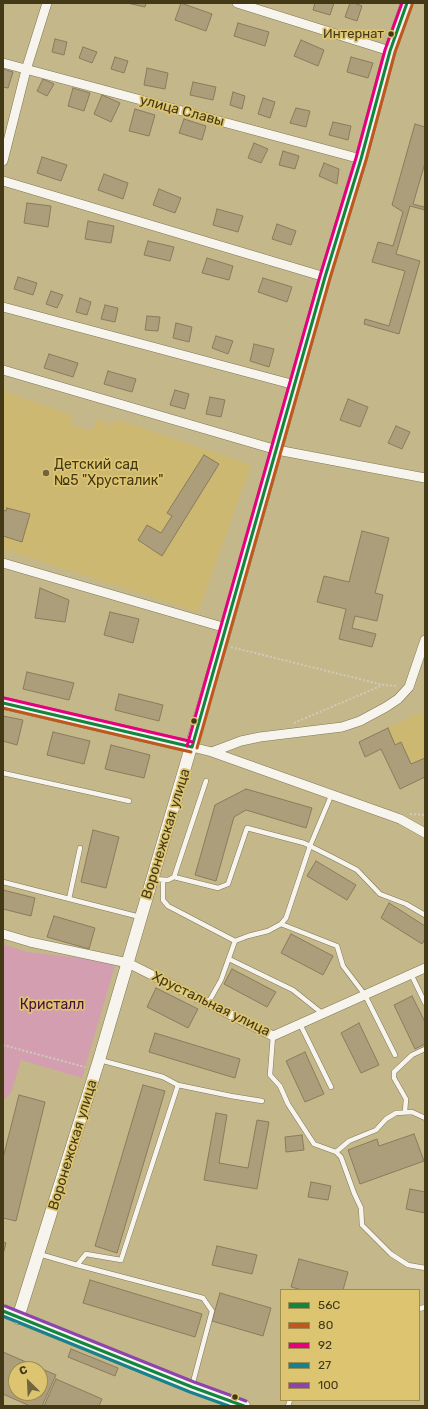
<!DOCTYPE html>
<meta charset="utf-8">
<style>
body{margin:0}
#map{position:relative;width:428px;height:1409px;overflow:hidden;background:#c4b78a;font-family:Rubik,sans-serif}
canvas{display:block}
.frame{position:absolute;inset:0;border:4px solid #433916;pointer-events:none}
.legend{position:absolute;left:280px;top:1289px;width:140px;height:112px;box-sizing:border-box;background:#dcc471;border:1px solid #9f8c4d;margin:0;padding:5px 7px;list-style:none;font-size:12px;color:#433916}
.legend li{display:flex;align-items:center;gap:8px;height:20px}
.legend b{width:20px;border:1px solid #9f8c4d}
.north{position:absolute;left:8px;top:1361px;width:40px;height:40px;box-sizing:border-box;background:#dcc471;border:1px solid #9f8c4d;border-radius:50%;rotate:336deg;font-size:11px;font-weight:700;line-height:16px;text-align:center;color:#433916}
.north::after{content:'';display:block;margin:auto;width:14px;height:18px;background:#70653f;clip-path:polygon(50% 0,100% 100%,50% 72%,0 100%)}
</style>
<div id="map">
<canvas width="428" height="1409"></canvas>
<div class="frame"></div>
<ul class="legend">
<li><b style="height:5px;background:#14853f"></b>56С</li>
<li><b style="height:5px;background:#be581e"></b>80</li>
<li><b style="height:5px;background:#e5007d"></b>92</li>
<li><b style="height:5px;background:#17828e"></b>27</li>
<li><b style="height:5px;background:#8e44ad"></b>100</li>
</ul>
<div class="north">С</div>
</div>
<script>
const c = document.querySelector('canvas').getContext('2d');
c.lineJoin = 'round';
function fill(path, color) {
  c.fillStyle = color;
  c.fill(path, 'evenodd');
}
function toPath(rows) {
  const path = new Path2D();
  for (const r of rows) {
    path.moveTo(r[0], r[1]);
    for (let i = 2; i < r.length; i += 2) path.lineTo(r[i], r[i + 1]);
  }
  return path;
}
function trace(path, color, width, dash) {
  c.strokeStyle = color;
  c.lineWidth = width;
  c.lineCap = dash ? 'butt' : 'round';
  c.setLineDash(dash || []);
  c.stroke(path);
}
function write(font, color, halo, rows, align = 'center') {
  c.font = font + ' Rubik,sans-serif';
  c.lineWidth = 3.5;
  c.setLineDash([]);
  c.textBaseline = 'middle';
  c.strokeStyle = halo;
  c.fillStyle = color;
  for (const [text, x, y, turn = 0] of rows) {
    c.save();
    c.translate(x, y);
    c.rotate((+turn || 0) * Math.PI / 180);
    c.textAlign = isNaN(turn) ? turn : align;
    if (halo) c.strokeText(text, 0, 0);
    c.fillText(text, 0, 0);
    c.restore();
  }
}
fill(toPath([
 [3,391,72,415,69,424,91,431,98,419,111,425,119,420,251,465,198,612,3,549],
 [425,710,425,777,400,789,382,750,365,757,359,742]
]), '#ccb870');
fill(toPath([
 [3,944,27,952,116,962,82,1078,21,1060,11,1093,3,1100]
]), '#d49eb1');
const building = toPath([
 [127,3,146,3,145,7,127,3],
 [181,3,212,14,206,31,175,20,181,3],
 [315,3,334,3,330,15,313,10,315,3],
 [350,3,354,3,362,6,357,21,345,17,350,3],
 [238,23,269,32,265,46,234,36,238,23],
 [55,39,67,42,64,55,52,52,55,39],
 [301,40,324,50,318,66,294,56,301,40],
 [83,47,97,52,92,63,79,58,83,47],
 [115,57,128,61,124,73,111,69,115,57],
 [351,57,373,63,368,78,347,72,351,57],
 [147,68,168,73,165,89,144,85,147,68],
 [3,69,13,72,8,88,3,87,3,69],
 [43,79,54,84,47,96,37,91,43,79],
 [193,82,216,87,213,100,190,95,193,82],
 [73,88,90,93,84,111,68,106,73,88],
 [233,92,245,96,242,109,230,105,233,92],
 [102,95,120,103,111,122,94,114,102,95],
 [263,98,275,102,270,118,258,114,263,98],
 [296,108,310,111,306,127,290,123,296,108],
 [135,109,155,115,149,136,129,131,135,109],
 [184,119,206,126,202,140,179,133,184,119],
 [333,122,351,126,348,140,329,135,333,122],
 [415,124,425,127,425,163,413,204,424,207,425,202,425,210,410,206,396,254,420,261,399,334,364,324,365,319,389,326,405,271,372,262,378,242,393,246,403,212,392,205,415,124],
 [254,143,268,149,261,163,248,158,254,143],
 [283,151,299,156,295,169,279,165,283,151],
 [42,157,67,165,61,181,37,173,42,157],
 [324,163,339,169,337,184,319,176,324,163],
 [104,174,128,183,123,199,98,190,104,174],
 [159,189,181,198,175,213,153,205,159,189],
 [27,203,51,206,48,227,24,223,27,203],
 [217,209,243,216,238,232,213,225,217,209],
 [88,221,114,226,111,243,85,239,88,221],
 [277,224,296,231,291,245,272,239,277,224],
 [148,241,174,247,170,261,144,255,148,241],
 [207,258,233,266,229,280,202,273,207,258],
 [18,277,37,283,33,295,14,289,18,277],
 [263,278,292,287,287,302,258,292,263,278],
 [51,291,63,295,57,308,46,304,51,291],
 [80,298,91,302,87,315,76,312,80,298],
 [105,305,118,308,115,322,101,319,105,305],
 [147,316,160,317,158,331,145,330,147,316],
 [176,323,192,327,189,342,173,338,176,323],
 [216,336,233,341,228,354,212,348,216,336],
 [254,344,274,349,269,367,250,361,254,344],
 [49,354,78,363,73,377,44,368,49,354],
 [108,371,136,379,132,392,104,384,108,371],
 [175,390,189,394,185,409,170,405,175,390],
 [210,397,225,400,221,417,206,414,210,397],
 [348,399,368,407,360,427,340,420,348,399],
 [396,426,410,432,402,449,388,443,396,426],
 [204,455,219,464,162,556,138,540,147,525,161,533,172,516,167,513,204,455],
 [7,508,30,514,22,542,3,536,3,510,6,511,7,508],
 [362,531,389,538,375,593,383,595,377,621,355,616,352,628,376,634,372,647,339,639,346,609,317,602,324,576,349,582,362,531],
 [40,588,69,600,65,622,35,618,40,588],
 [110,612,139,619,133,643,104,635,110,612],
 [27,672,74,683,69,700,23,689,27,672],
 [119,694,163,705,159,721,115,710,119,694],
 [3,716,23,720,17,745,3,741,3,716],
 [388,728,395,745,401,742,411,764,425,758,425,777,400,789,381,749,365,757,359,742,388,728],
 [53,732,90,741,84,764,47,755,53,732],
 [111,745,150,755,144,778,105,769,111,745],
 [246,789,312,808,306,828,246,810,234,817,216,881,195,875,215,805,246,789],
 [93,830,119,837,106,888,81,882,93,830],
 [316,861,356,885,347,900,307,876,316,861],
 [3,890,35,898,31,916,3,909,3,890],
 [389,903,425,926,425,939,422,944,381,918,389,903],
 [54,916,95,928,89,949,47,937,54,916],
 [291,934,333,956,323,975,281,953,291,934],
 [232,969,276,992,267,1007,224,984,232,969],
 [156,988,198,1009,188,1028,147,1007,156,988],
 [412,996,425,1022,425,1044,415,1049,394,1005,412,996],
 [359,1023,379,1065,361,1073,341,1033,359,1023],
 [155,1033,240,1059,235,1078,149,1052,155,1033],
 [305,1052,324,1094,305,1102,286,1061,305,1052],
 [143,1085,165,1091,117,1253,95,1246,143,1085],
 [19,1095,45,1102,16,1221,3,1218,3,1158,19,1095],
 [216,1113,227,1115,219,1163,248,1168,257,1120,269,1122,257,1189,204,1180,216,1113],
 [414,1134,424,1161,360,1184,348,1150,377,1139,379,1146,414,1134],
 [302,1135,304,1150,286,1152,285,1137,302,1135],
 [311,1182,331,1186,328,1200,308,1197,311,1182],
 [410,1189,425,1192,425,1213,406,1209,410,1189],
 [3,1242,6,1243,3,1254,3,1242],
 [217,1246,257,1255,252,1274,212,1265,217,1246],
 [299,1259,348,1272,343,1290,302,1290,291,1287,299,1259],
 [90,1280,202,1314,195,1337,83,1303,90,1280],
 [220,1293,271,1308,263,1336,212,1321,220,1293],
 [71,1349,118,1368,115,1376,68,1357,71,1349],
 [3,1352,56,1375,42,1406,30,1406,3,1394,3,1352],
 [16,1369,40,1369,40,1393,16,1393,16,1369],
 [56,1379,102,1399,99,1406,44,1406,56,1379]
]);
fill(building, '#ac9d7b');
trace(building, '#897c5c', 1);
const lane = toPath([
 [3,773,129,801],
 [331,796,310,846,332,857,357,870,380,894,406,904,425,915],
 [153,879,168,880,174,877,206,781],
 [163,880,163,900,168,906,235,941,248,936,268,931,281,924,286,918,310,846,304,843,247,828,228,884,218,888,174,877],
 [3,882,140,917],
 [69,899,80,848],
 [281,924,337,946,343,966,365,995,395,1055],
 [229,959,293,990,323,1014],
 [411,974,425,1003],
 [208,1003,221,980,235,941],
 [300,1024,331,1087],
 [273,1036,270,1075,280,1086,288,1104,314,1144,336,1152,341,1157,354,1193,361,1208,362,1225,391,1254,408,1265,425,1268],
 [100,1060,163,1077,178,1085],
 [405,1112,406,1099,394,1078,394,1072,412,1055,425,1049],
 [336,1152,349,1141,376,1130,386,1119,396,1113,412,1112,425,1118],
 [39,1254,77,1265],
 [419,1309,425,1307],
 [192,1386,212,1311,203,1298,77,1265,86,1254,121,1260,178,1085,231,1096,262,1101],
 [288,1406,290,1400]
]);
const street = toPath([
 [237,3,390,51],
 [3,63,361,159],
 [3,161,26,70,47,3],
 [3,181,325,277],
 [3,307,295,385],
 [3,370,277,450,425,478],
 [3,563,226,628],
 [192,747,212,752,400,819,425,833],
 [212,752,241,741,260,737,342,727,360,721,386,707,398,699,409,687,425,640],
 [3,934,30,942,128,963,273,1036,425,968]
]);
const secondary = toPath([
 [3,703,192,747],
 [3,1311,192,1387,244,1406],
 [18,1318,99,1060,226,628,325,277,361,159,390,51,407,3]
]);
trace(lane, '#807755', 5.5);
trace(street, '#807755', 10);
trace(secondary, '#807755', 13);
trace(toPath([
 [231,647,383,685],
 [294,723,383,685,396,686],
 [410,814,425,815],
 [3,1045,85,1067]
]), '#cfcbbb', 2, [2, 2]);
trace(lane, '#f6f4ed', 4.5);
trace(street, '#f6f4ed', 9);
trace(secondary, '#f6f4ed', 12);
trace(toPath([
 [3,703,192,747],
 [192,747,325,277,361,159,390,51,407,3],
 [3,1311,192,1387,244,1406]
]), '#14853f', 3);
trace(toPath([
 [3,708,191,752],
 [197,748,330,278,366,160,395,52,412,5]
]), '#be581e', 3);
trace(toPath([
 [4,698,193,742],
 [187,746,320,276,356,158,385,50,402,3]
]), '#e5007d', 3);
trace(toPath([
 [3,1316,190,1392,229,1406]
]), '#17828e', 3);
trace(toPath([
 [5,1306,194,1382,246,1401]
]), '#8e44ad', 3);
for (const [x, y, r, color] of [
 [391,34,3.5,"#433916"],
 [46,473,4,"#70653f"],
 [194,721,3.5,"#433916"],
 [235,1397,3.5,"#433916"]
]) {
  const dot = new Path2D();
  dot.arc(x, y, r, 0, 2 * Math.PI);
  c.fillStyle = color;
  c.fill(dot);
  trace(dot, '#dcc471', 1.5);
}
write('13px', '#433916', '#dcc471', [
 ["Интернат",384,34]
], 'right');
write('14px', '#433916', '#dcc471', [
 ["улица Славы",182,111,15],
 ["Воронежская улица",166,834,-73],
 ["Хрустальная улица",211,1004,26],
 ["Воронежская улица",73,1145,-73]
]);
write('14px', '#433916', '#dcc471', [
 ["Детский сад",54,465],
 ["№5 \"Хрусталик\"",54,481]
], 'left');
write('14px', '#4a0b43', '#dcc471', [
 ["Кристалл",52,1005]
]);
</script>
